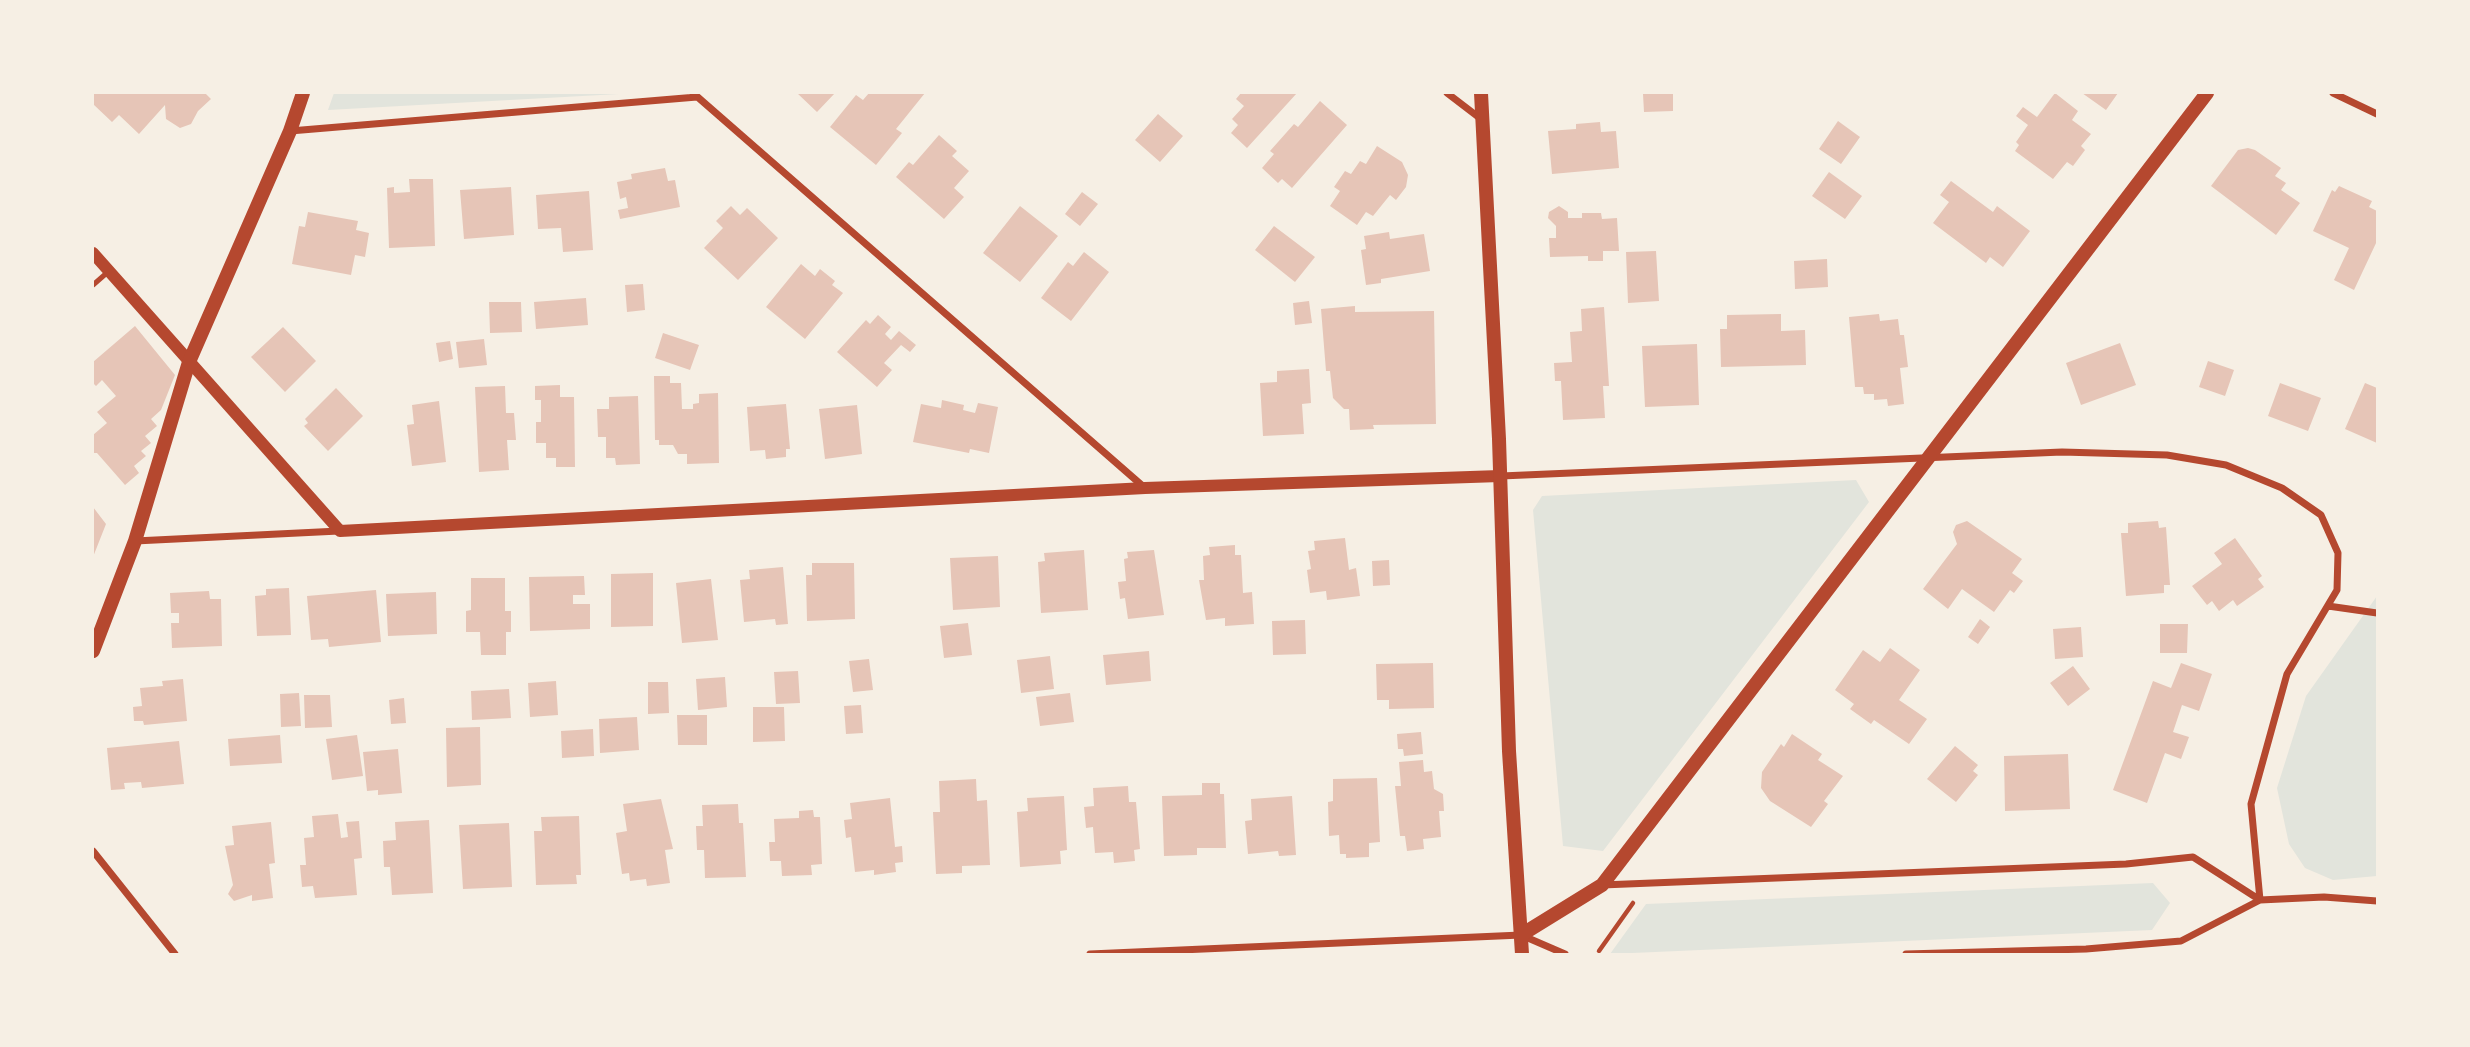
<!DOCTYPE html>
<style>
body{margin:0}
#map{position:relative;width:2470px;height:1047px;overflow:hidden;background:#f6efe4;font-family:"Libre Baskerville",serif}
canvas{display:block}
.frame{position:absolute;inset:0;border:94px solid #f6efe4;pointer-events:none}
</style>
<div id="map">
<canvas width="2470" height="1047"></canvas>
<div class="frame"></div>
</div>
<script>
const c = document.querySelector('canvas').getContext('2d');
c.lineJoin = 'round';
function fill(path, color) {
  c.fillStyle = color;
  c.fill(path, 'evenodd');
}
function toPath(rows) {
  const path = new Path2D();
  for (const r of rows) {
    path.moveTo(r[0], r[1]);
    for (let i = 2; i < r.length; i += 2) path.lineTo(r[i], r[i + 1]);
  }
  return path;
}
function trace(path, color, width, dash) {
  c.strokeStyle = color;
  c.lineWidth = width;
  c.lineCap = dash ? 'butt' : 'round';
  c.setLineDash(dash || []);
  c.stroke(path);
}
fill(toPath([
 [334,93,637,93,328,110],
 [1856,480,1869,502,1603,851,1563,846,1533,510,1542,496],
 [2377,596,2377,876,2333,880,2305,868,2289,844,2277,788,2306,696],
 [2153,883,2170,903,2152,930,1610,954,1646,904]
]), '#e2e4dc');
fill(toPath([
 [93,93,205,93,211,99,198,111,191,124,180,128,166,119,165,105,139,134,119,115,112,122,93,104],
 [797,93,835,93,817,112],
 [869,93,925,93,896,129,902,133,876,165,830,127,856,95,863,100],
 [1241,93,1297,93,1247,148,1231,133,1238,125,1232,119,1244,106,1236,99],
 [2055,93,2078,111,2072,120,2091,134,2081,146,2085,150,2073,166,2067,162,2053,179,2015,151,2019,145,2016,142,2028,125,2016,116,2023,107,2037,117],
 [2082,93,2118,93,2106,110],
 [1643,94,1673,94,1673,111,1644,112],
 [1320,101,1347,125,1292,188,1282,179,1278,183,1262,168,1274,154,1270,151,1294,124,1298,127],
 [1158,114,1183,136,1160,162,1135,140],
 [1838,121,1860,137,1841,164,1819,149],
 [1600,122,1601,132,1616,131,1619,168,1552,174,1548,131,1576,129,1576,124],
 [939,135,957,151,952,156,969,171,954,188,964,197,944,219,896,177,909,162,913,165],
 [1377,146,1402,162,1408,175,1406,187,1396,200,1390,195,1373,216,1366,212,1357,225,1330,206,1340,191,1334,187,1345,171,1351,174,1360,161,1366,164],
 [2248,148,2255,150,2281,168,2275,176,2286,183,2281,190,2300,203,2276,235,2211,186,2238,150],
 [665,168,668,181,675,180,680,207,620,219,618,210,628,208,626,197,620,199,617,182,632,179,631,174],
 [1829,172,1862,196,1845,219,1812,196],
 [409,179,433,179,435,246,389,248,387,188,394,187,394,193,410,192],
 [1951,181,1993,212,1997,206,2030,231,2003,267,1990,257,1986,263,1933,223,1949,202,1940,195],
 [2339,186,2372,201,2369,207,2377,211,2377,241,2354,290,2334,280,2349,248,2313,231,2332,190,2335,192],
 [511,187,514,235,464,239,460,190],
 [589,191,593,250,563,252,561,228,538,229,536,195],
 [1082,192,1098,204,1080,226,1065,214],
 [731,206,740,215,747,208,778,238,738,280,704,248,723,228,716,221],
 [1020,206,1058,236,1020,282,983,253],
 [1559,206,1568,212,1568,218,1582,218,1582,213,1601,213,1602,219,1617,218,1619,251,1603,251,1603,261,1588,261,1588,256,1550,257,1549,238,1556,238,1556,226,1548,218,1549,212],
 [308,212,358,221,356,230,369,233,365,257,355,255,351,275,292,264,299,226,305,227],
 [1274,226,1315,257,1295,282,1255,250],
 [1389,232,1390,239,1424,234,1430,271,1381,279,1381,283,1366,285,1361,250,1366,249,1364,236],
 [1656,251,1659,301,1628,303,1626,252],
 [1084,252,1109,272,1071,321,1041,298,1068,262,1073,266],
 [1827,259,1828,287,1795,289,1794,261],
 [801,264,815,276,820,269,835,281,832,285,843,293,805,339,766,307],
 [643,284,645,310,627,312,625,285],
 [586,298,588,325,536,329,534,302],
 [1309,301,1312,323,1295,325,1293,303],
 [489,302,521,302,522,332,490,333],
 [1355,306,1355,312,1434,311,1436,424,1373,425,1374,429,1350,430,1349,409,1344,409,1333,398,1330,371,1326,371,1321,309],
 [1604,307,1609,386,1603,386,1605,418,1563,420,1561,381,1555,381,1554,363,1572,362,1570,332,1582,331,1581,309],
 [1781,314,1781,331,1805,330,1806,365,1721,367,1720,329,1727,329,1727,315],
 [1879,314,1880,321,1898,319,1900,335,1904,335,1908,367,1900,368,1904,404,1888,406,1887,399,1874,400,1874,394,1864,394,1863,387,1855,387,1849,317],
 [878,315,891,327,885,334,891,340,899,331,916,345,910,352,901,345,884,363,892,370,877,387,837,352,866,320,870,324],
 [135,326,175,375,161,410,151,419,157,426,145,436,151,443,141,451,146,456,134,466,139,473,125,485,97,453,93,453,93,435,107,423,97,412,116,396,102,380,96,386,93,383,93,362],
 [283,327,316,361,285,392,251,357],
 [663,333,699,345,690,370,655,358],
 [484,339,487,365,459,368,456,342],
 [450,341,453,359,439,362,436,343],
 [2120,343,2136,385,2081,405,2066,363],
 [1697,344,1699,405,1645,407,1642,346],
 [2208,361,2234,370,2225,396,2199,387],
 [1309,369,1311,403,1302,404,1304,434,1263,436,1260,383,1277,382,1277,371],
 [654,376,670,376,670,383,681,383,682,409,693,409,693,404,699,403,699,394,718,393,719,463,687,464,687,454,678,454,673,445,659,445,659,440,655,440],
 [2280,383,2321,398,2308,431,2268,416],
 [2365,383,2377,388,2377,443,2345,429],
 [560,385,560,397,574,397,575,467,556,467,556,458,546,458,546,443,536,443,536,422,541,422,541,400,535,400,535,386],
 [505,386,506,413,514,413,516,440,507,440,509,470,479,472,475,387],
 [336,388,363,416,328,451,304,426,308,423,305,419],
 [638,396,640,464,616,465,615,458,606,458,606,437,598,437,597,409,609,409,609,397],
 [942,400,964,405,963,410,975,413,978,403,998,407,989,453,970,449,969,453,913,442,921,404,941,408],
 [439,401,446,462,412,466,407,425,414,424,412,405],
 [786,404,790,449,786,449,786,457,766,459,765,450,750,451,747,407],
 [857,405,862,454,825,459,819,409],
 [93,507,106,524,93,557],
 [1967,521,2022,559,2012,573,2023,581,2014,593,2010,590,1994,612,1962,589,1948,609,1923,589,1957,544,1953,532,1956,525],
 [2158,521,2159,528,2166,527,2170,585,2164,585,2164,593,2126,596,2121,533,2128,533,2128,523],
 [1345,538,1349,570,1356,568,1360,596,1327,600,1326,591,1310,593,1307,570,1311,569,1308,551,1315,550,1314,541],
 [2235,538,2262,576,2258,579,2264,587,2237,606,2233,600,2219,611,2212,601,2207,605,2192,586,2222,564,2214,553],
 [1235,545,1235,555,1241,555,1243,593,1252,592,1254,624,1225,626,1225,618,1206,620,1199,580,1204,580,1203,556,1210,555,1209,547],
 [1084,550,1088,610,1041,613,1038,562,1045,561,1044,553],
 [1154,550,1164,615,1128,619,1125,598,1120,599,1118,582,1126,581,1124,559,1128,558,1127,552],
 [998,556,1000,607,953,610,950,558],
 [1389,560,1390,585,1373,586,1372,561],
 [812,563,854,563,855,619,807,621,806,575,812,575],
 [783,567,788,624,776,625,775,619,744,622,740,580,750,579,749,570],
 [653,573,653,626,611,627,611,574],
 [584,576,585,595,573,595,573,604,590,604,590,629,530,631,529,577],
 [471,578,505,578,505,611,511,611,511,632,506,632,506,655,481,655,480,632,466,632,466,611,471,610],
 [711,579,718,640,682,643,676,583],
 [289,588,291,635,257,636,255,596,266,595,266,589],
 [376,590,381,642,329,647,328,639,311,640,307,596],
 [209,591,210,599,221,599,222,646,172,648,171,623,179,623,179,613,171,613,170,593],
 [436,592,437,634,388,636,386,594],
 [1980,619,1990,627,1978,644,1968,637],
 [1305,620,1306,654,1273,655,1272,621],
 [968,623,972,655,944,658,940,626],
 [2160,624,2188,624,2187,653,2160,653],
 [2081,627,2083,657,2055,659,2053,629],
 [1890,648,1920,670,1899,700,1927,719,1909,744,1874,720,1871,724,1850,709,1854,704,1835,690,1863,650,1880,662],
 [1149,651,1151,681,1106,685,1103,655],
 [1050,656,1054,689,1021,693,1017,660],
 [869,659,873,690,853,692,849,661],
 [1433,663,1434,708,1389,709,1389,700,1377,700,1376,664],
 [2181,663,2212,674,2199,711,2182,705,2173,732,2189,737,2181,759,2165,753,2147,803,2113,790,2153,681,2171,688],
 [2073,666,2090,689,2068,706,2050,683],
 [798,671,800,703,776,704,774,672],
 [725,677,727,707,698,710,696,679],
 [183,679,187,721,144,725,143,721,134,721,133,707,142,706,140,688,163,686,162,681],
 [556,681,558,715,530,717,528,683],
 [648,682,668,682,669,713,648,714],
 [509,689,511,718,472,720,471,691],
 [299,693,301,726,281,727,280,694],
 [1070,693,1074,722,1040,726,1036,697],
 [304,695,330,695,332,727,305,728],
 [404,698,406,723,391,724,389,700],
 [861,705,863,733,846,734,844,706],
 [753,707,784,707,785,741,753,742],
 [677,715,707,715,707,745,678,745],
 [637,717,639,750,600,753,599,719],
 [480,727,481,785,447,787,446,728],
 [593,729,594,756,562,758,561,731],
 [1421,732,1423,754,1404,756,1403,749,1398,749,1397,734],
 [1792,734,1822,754,1818,760,1843,776,1824,801,1828,804,1811,827,1770,801,1761,788,1762,772,1781,744,1784,747],
 [280,735,282,763,230,766,228,739],
 [357,735,363,776,332,780,326,739],
 [179,741,184,784,142,788,141,782,124,783,125,789,111,790,107,748],
 [1955,746,1978,765,1973,771,1978,775,1956,802,1927,779],
 [398,749,402,793,378,795,378,790,367,791,363,752],
 [2068,754,2070,809,2005,811,2004,756],
 [1423,760,1424,772,1432,771,1434,789,1443,794,1444,811,1439,811,1441,837,1423,839,1424,849,1407,851,1405,836,1400,836,1395,786,1401,786,1399,762],
 [1377,778,1380,842,1369,843,1369,857,1346,858,1346,854,1340,854,1339,835,1329,836,1328,802,1333,801,1333,779],
 [976,779,977,801,987,800,990,865,962,866,962,873,936,874,933,812,940,812,939,781],
 [1202,783,1220,783,1220,794,1224,794,1226,848,1197,848,1197,855,1164,856,1162,796,1202,795],
 [1128,786,1129,802,1136,802,1140,849,1134,850,1135,861,1114,863,1113,852,1095,853,1093,827,1086,828,1084,807,1094,806,1093,788],
 [1064,796,1067,850,1060,851,1061,864,1020,867,1017,812,1028,811,1027,798],
 [1292,796,1296,855,1279,856,1278,851,1248,854,1245,821,1252,820,1251,799],
 [890,798,895,847,902,846,903,862,895,863,896,872,874,875,874,870,855,872,851,837,846,838,844,820,852,819,850,803],
 [661,799,673,849,665,850,670,883,647,886,646,879,630,881,629,873,622,874,616,833,627,831,623,804],
 [738,804,739,823,743,823,746,877,705,878,704,850,697,850,696,826,703,826,702,805],
 [813,810,814,817,820,817,822,864,811,865,812,875,782,876,781,861,770,861,769,842,775,842,774,819,799,818,799,811],
 [338,814,341,838,348,837,346,822,359,821,362,858,354,859,357,895,315,898,313,886,302,887,300,865,306,865,304,838,314,837,312,816],
 [579,816,581,875,576,875,577,884,536,885,534,831,542,831,541,817],
 [429,820,433,893,392,895,390,867,384,867,383,841,396,840,395,822],
 [271,822,275,863,269,864,273,898,252,901,252,895,234,901,228,894,233,885,225,846,234,845,232,826],
 [509,823,512,887,463,889,459,825]
]), '#e6c5b7');
trace(toPath([
 [1599,951,1633,903]
]), '#b5482f', 4.5);
trace(toPath([
 [93,285,109,271]
]), '#b5482f', 5);
trace(toPath([
 [693,93,1145,488],
 [1447,93,1481,119],
 [2333,93,2377,114],
 [290,131,697,97],
 [1501,476,2062,452,2167,455,2226,465,2282,488,2321,515,2338,553,2337,590,2287,674,2251,804,2260,900],
 [135,541,339,531],
 [2328,606,2377,613],
 [93,851,175,954],
 [1602,885,2126,864,2193,857,2260,900],
 [1090,954,1521,935,1565,954],
 [1906,954,2086,949,2181,941,2260,900,2324,897,2377,901]
]), '#b5482f', 7);
trace(toPath([
 [93,253,340,531,1145,488,1500,476]
]), '#b5482f', 12);
trace(toPath([
 [1481,93,1499,439,1509,751,1522,954],
 [93,651,135,541,189,362,290,131,303,93],
 [1521,935,1602,885,2207,93]
]), '#b5482f', 14);
</script>
